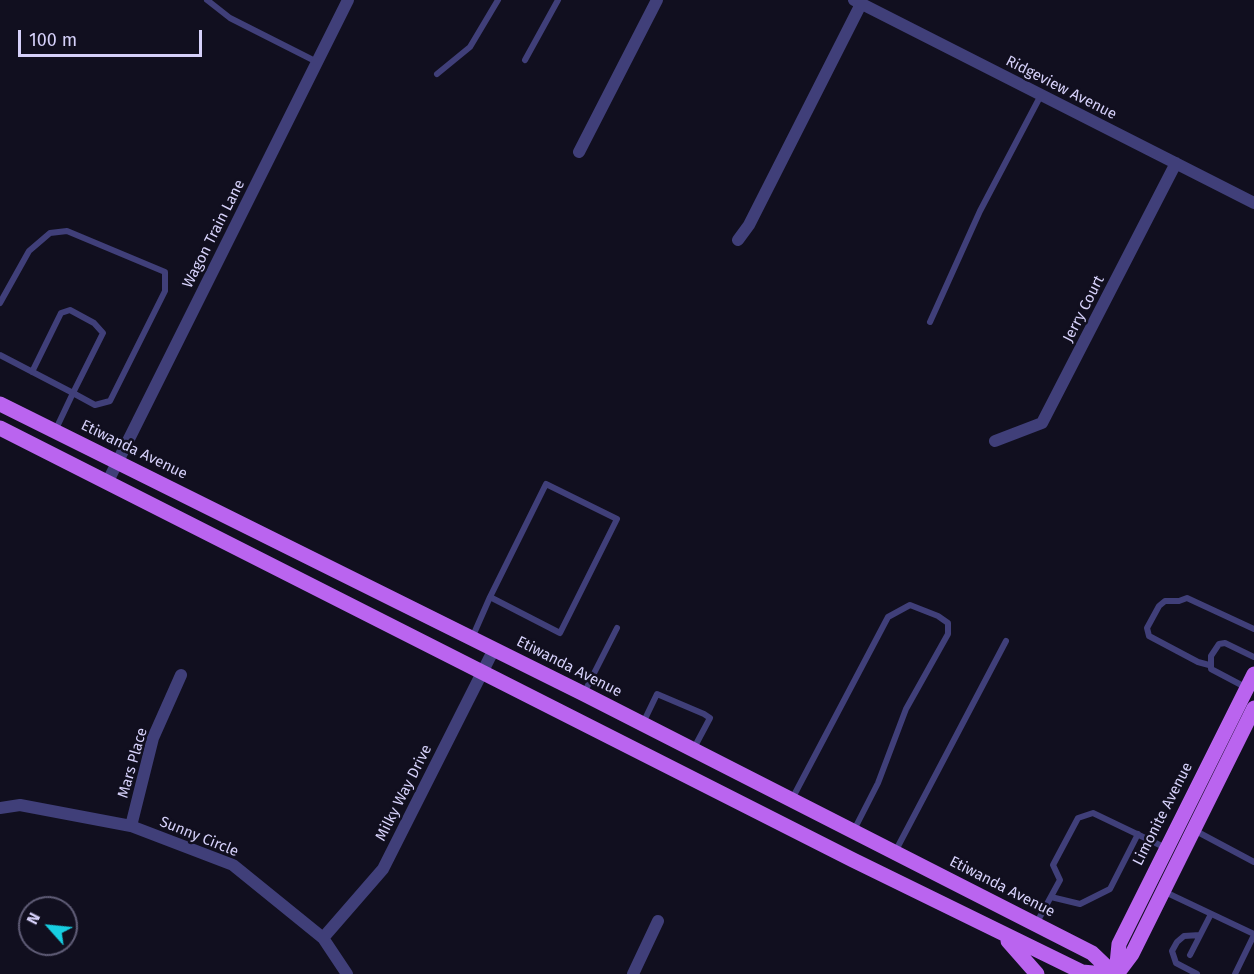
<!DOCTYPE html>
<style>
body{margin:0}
#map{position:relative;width:1254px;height:974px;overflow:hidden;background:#110f1f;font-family:"Fira Sans",sans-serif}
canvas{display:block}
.north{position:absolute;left:18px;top:896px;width:60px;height:60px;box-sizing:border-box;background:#110f1f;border:2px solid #605d77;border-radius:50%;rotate:297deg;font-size:16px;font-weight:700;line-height:24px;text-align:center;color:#d6d1fa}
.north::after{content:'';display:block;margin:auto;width:21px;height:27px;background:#17cee1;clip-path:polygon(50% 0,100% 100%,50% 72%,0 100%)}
.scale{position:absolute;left:18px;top:30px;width:184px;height:27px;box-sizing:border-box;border:3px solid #d6d1fa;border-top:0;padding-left:8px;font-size:18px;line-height:21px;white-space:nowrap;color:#d6d1fa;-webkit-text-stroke:4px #110f1f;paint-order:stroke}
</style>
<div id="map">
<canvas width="1254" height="974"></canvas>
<div class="north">N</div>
<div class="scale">100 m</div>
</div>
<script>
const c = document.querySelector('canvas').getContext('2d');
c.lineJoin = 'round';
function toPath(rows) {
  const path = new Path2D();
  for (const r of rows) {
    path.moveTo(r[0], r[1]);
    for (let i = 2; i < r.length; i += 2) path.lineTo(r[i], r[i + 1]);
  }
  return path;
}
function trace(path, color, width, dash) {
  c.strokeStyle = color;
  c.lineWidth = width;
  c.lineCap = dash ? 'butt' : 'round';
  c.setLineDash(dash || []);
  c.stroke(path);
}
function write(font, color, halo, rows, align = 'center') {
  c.font = font + ' "Fira Sans",sans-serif';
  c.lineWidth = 5;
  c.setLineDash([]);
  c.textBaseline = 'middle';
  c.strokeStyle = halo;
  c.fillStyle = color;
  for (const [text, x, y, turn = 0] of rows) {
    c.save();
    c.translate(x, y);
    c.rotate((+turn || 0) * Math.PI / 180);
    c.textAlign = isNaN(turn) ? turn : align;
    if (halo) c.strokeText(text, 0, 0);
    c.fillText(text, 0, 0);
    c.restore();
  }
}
trace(toPath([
 [207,0,230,18,317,62],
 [525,60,558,0],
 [437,74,470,47,498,0],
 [0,303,29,251,50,233,67,231,165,272,165,291,110,401,95,405,73,393,103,333,94,323,70,310,61,313,32,372],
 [930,322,980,211,1041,95],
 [0,355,73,393,55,431],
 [472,638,490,597,546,484,617,519,560,633,490,597],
 [1209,665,1198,662,1149,636,1147,628,1159,606,1165,601,1179,601,1187,598,1254,629],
 [1247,688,1211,669,1211,656,1219,644,1225,643,1254,657],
 [584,693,617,628],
 [643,723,657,694,704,714,710,718,694,748],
 [792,799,888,617,910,605,938,616,948,623,948,634,906,709,878,783,854,830],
 [1194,830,1254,862],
 [895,852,1006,641],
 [1163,891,1254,934],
 [1051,897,1080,904,1110,889,1138,834],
 [1036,924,1060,880,1053,865,1078,818,1093,813,1166,848],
 [1190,955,1211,914],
 [1197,974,1176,963,1172,951,1177,942,1184,936,1200,935],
 [1235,974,1254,935]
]), '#403f79', 6);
trace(toPath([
 [854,0,1254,203],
 [579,152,657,0],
 [738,240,749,225,861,4],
 [995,441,1042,423,1176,163],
 [107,483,348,0],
 [0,808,20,805,131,826,233,865,323,938,347,974],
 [131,826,153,738,181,675],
 [323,938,383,869,494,649],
 [633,974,658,921]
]), '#403f79', 12);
trace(toPath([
 [0,404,584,694,1092,953,1114,974],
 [0,428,853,860,1082,972,1104,974],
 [1008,941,1037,974],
 [1116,974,1119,944,1254,674],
 [1117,974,1132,954,1254,708]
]), '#ba64ef', 15);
write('15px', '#d6d1fa', '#110f1f', [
 ["Ridgeview Avenue",1061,88,27],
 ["Wagon Train Lane",214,234,-63],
 ["Jerry Court",1084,309,-63],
 ["Etiwanda Avenue",134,450,26],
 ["Etiwanda Avenue",569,667,27],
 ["Mars Place",133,763,-74],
 ["Milky Way Drive",404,793,-63],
 ["Limonite Avenue",1163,814,-63],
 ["Sunny Circle",199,837,22],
 ["Etiwanda Avenue",1002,887,27]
]);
</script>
